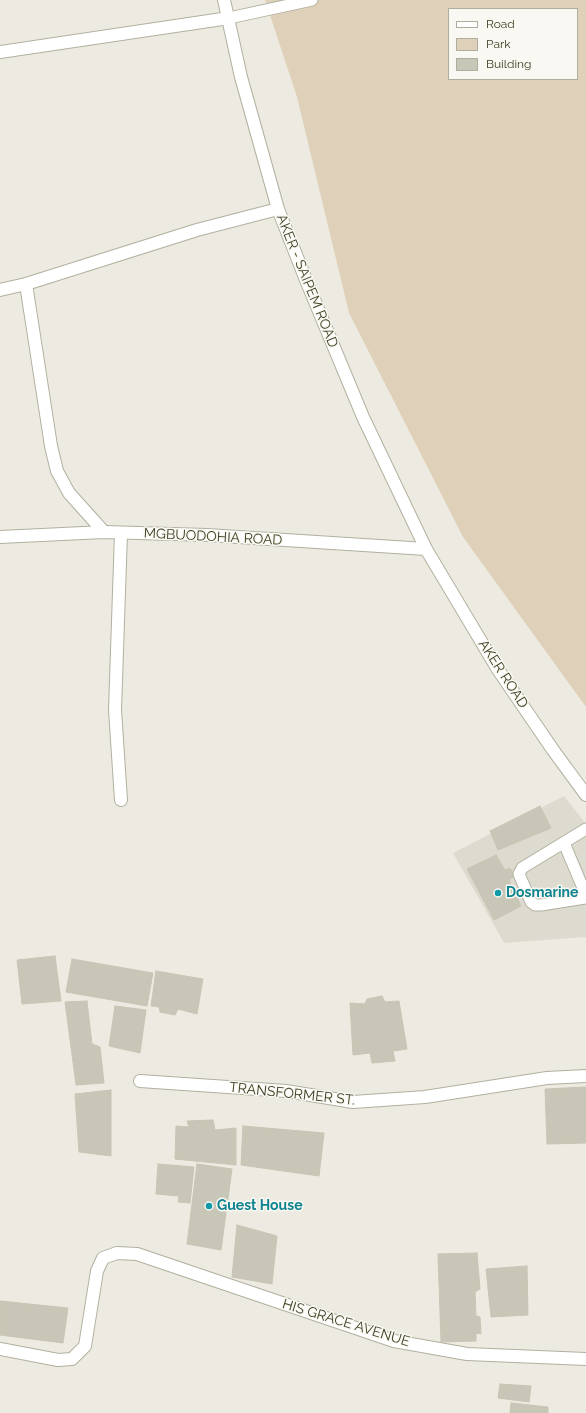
<!DOCTYPE html>
<style>
body{margin:0}
#map{position:relative;width:586px;height:1413px;overflow:hidden;background:#edebe1;font-family:Raleway,sans-serif}
canvas{display:block}
.legend{position:absolute;left:448px;top:8px;width:130px;height:72px;box-sizing:border-box;background:#f9f8f2;border:1px solid #adae9e;margin:0;padding:5px 7px;list-style:none;font-size:12px;color:#3c3e20}
.legend li{display:flex;align-items:center;gap:8px;height:20px}
.legend b{width:20px;border:1px solid #adae9e}
</style>
<div id="map">
<canvas width="586" height="1413"></canvas>
<ul class="legend">
<li><b style="height:5px;background:#fff"></b>Road</li>
<li><b style="height:11px;background:#dfd0b9"></b>Park</li>
<li><b style="height:11px;background:#c8c6b6"></b>Building</li>
</ul>
</div>
<script>
const c = document.querySelector('canvas').getContext('2d');
c.lineJoin = 'round';
function fill(path, color) {
  c.fillStyle = color;
  c.fill(path, 'evenodd');
}
function toPath(rows) {
  const path = new Path2D();
  for (const r of rows) {
    path.moveTo(r[0], r[1]);
    for (let i = 2; i < r.length; i += 2) path.lineTo(r[i], r[i + 1]);
  }
  return path;
}
function trace(path, color, width, dash) {
  c.strokeStyle = color;
  c.lineWidth = width;
  c.lineCap = dash ? 'butt' : 'round';
  c.setLineDash(dash || []);
  c.stroke(path);
}
function write(font, color, halo, rows, align = 'center') {
  c.font = font + ' Raleway,sans-serif';
  c.lineWidth = 3;
  c.setLineDash([]);
  c.textBaseline = 'middle';
  c.strokeStyle = halo;
  c.fillStyle = color;
  for (const [text, x, y, turn = 0] of rows) {
    c.save();
    c.translate(x, y);
    c.rotate((+turn || 0) * Math.PI / 180);
    c.textAlign = isNaN(turn) ? turn : align;
    if (halo) c.strokeText(text, 0, 0);
    c.fillText(text, 0, 0);
    c.restore();
  }
}
fill(toPath([
 [564,796,586,824,586,937,504,943,453,853]
]), '#dddbcf');
fill(toPath([
 [265,0,586,0,586,707,463,537,349,313,297,97],
 [449,9,577,9,577,79,449,79]
]), '#dfd0b9');
const building = toPath([
 [540,806,551,828,498,850,490,831,540,806],
 [496,855,505,870,510,868,514,876,509,880,521,906,494,920,467,869,496,855],
 [55,956,61,1001,22,1004,17,960,55,956],
 [72,959,153,973,147,1006,66,992,72,959],
 [156,971,203,979,197,1014,178,1009,175,1015,160,1012,159,1007,151,1006,156,971],
 [382,996,385,1002,399,1001,407,1049,393,1051,395,1061,372,1063,370,1053,353,1055,350,1003,365,1004,367,999,382,996],
 [87,1001,92,1044,100,1047,104,1083,76,1085,65,1002,87,1001],
 [115,1006,146,1010,140,1053,109,1046,115,1006],
 [586,1087,586,1143,547,1144,545,1089,586,1087],
 [111,1090,111,1156,79,1152,75,1094,111,1090],
 [213,1120,215,1130,236,1128,236,1165,175,1159,176,1126,189,1127,187,1121,213,1120],
 [243,1126,324,1133,319,1176,241,1165,243,1126],
 [158,1164,194,1167,190,1203,178,1202,179,1196,156,1194,158,1164],
 [197,1164,232,1169,221,1250,187,1244,197,1164],
 [237,1225,277,1236,272,1284,232,1277,237,1225],
 [477,1253,480,1289,475,1292,476,1316,480,1317,481,1334,476,1333,476,1341,441,1342,438,1254,477,1253],
 [527,1266,528,1315,491,1317,486,1269,527,1266],
 [0,1301,68,1308,63,1343,0,1335,0,1301],
 [500,1384,531,1386,529,1402,498,1398,500,1384],
 [511,1403,548,1407,548,1413,510,1413,511,1403]
]);
fill(building, '#c8c6b6');
trace(building, '#c7c5b3', 1);
const service = toPath([
 [229,18,312,0],
 [586,829,522,868,519,874,531,902,535,905,541,905,586,898],
 [564,843,586,895]
]);
const minor = toPath([
 [224,0,241,77,278,209,306,280,363,417,426,549],
 [0,52,229,18],
 [26,284,51,446,57,471,69,493,104,532],
 [0,290,26,284,197,230,278,209],
 [121,533,115,710,121,800],
 [140,1081,286,1091,353,1102,425,1097,547,1078,586,1076],
 [0,1349,58,1360,72,1359,85,1346,97,1271,103,1258,117,1253,137,1254,394,1341,467,1354,586,1359]
]);
const tertiary = toPath([
 [0,537,104,532,207,535,426,549,497,668,553,750,586,795]
]);
trace(service, '#b1b09f', 13);
trace(minor, '#b1b09f', 14);
trace(tertiary, '#b1b09f', 14);
trace(service, '#fff', 11);
trace(minor, '#fff', 12);
trace(tertiary, '#fff', 12);
for (const [x, y, r, color] of [
 [498,893,4,"#0f9aa8"],
 [209,1206,4,"#0f9aa8"]
]) {
  const dot = new Path2D();
  dot.arc(x, y, r, 0, 2 * Math.PI);
  c.fillStyle = color;
  c.fill(dot);
  trace(dot, '#f9f8f2', 1.5);
}
write('14px', '#3c3e20', '#f9f8f2', [
 ["AKER - SAIPEM ROAD",307,281,68],
 ["MGBUODOHIA ROAD",213,537,3],
 ["AKER ROAD",503,674,57],
 ["TRANSFORMER ST.",292,1094,6],
 ["HIS GRACE AVENUE",346,1323,17]
]);
write('bold 14px', '#0d838f', '#f9f8f2', [
 ["Dosmarine",506,893],
 ["Guest House",217,1206]
], 'left');
</script>
